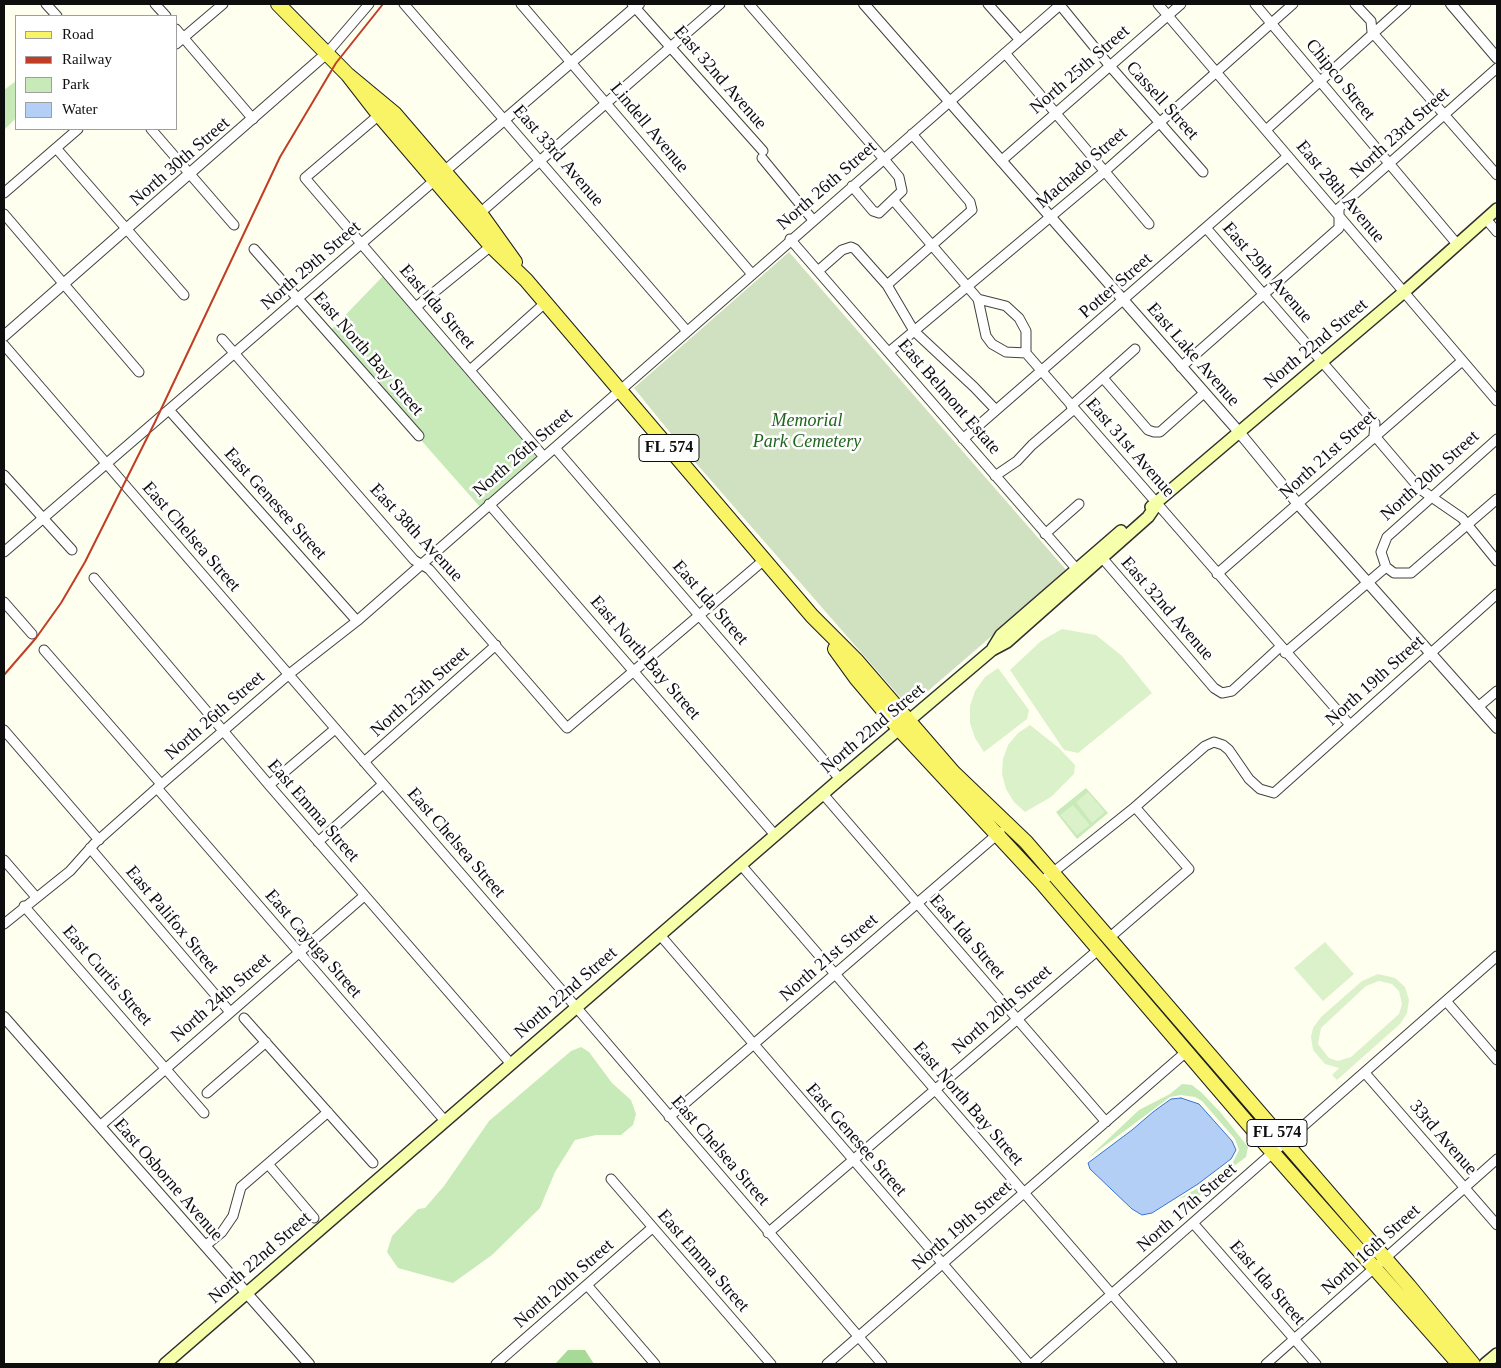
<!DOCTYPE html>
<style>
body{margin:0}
#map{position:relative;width:1501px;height:1368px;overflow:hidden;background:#ffffef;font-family:"Times New Roman",serif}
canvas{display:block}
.frame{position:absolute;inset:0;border:5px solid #0e0e0e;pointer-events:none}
.legend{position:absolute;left:15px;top:15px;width:162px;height:115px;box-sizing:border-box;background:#fff;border:1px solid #9f9f9f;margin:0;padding:6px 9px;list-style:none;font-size:15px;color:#0e0e0e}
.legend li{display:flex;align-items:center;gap:10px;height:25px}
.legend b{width:25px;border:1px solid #9f9f9f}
</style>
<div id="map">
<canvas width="1501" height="1368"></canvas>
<div class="frame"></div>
<ul class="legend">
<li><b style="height:6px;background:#f9f465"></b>Road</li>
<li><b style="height:6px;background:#bf3e25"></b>Railway</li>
<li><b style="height:14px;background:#c7eab8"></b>Park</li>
<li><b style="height:14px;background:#b3cff6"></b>Water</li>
</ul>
</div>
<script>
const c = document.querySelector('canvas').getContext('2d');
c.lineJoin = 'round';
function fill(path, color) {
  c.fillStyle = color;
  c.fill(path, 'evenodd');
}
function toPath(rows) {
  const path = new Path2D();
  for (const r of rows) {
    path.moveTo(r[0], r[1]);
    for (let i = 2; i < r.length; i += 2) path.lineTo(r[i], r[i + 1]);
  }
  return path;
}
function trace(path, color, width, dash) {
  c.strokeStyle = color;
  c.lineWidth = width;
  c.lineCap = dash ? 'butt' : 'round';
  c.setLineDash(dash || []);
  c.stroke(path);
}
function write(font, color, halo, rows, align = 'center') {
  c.font = font + ' "Times New Roman",serif';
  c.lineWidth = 5;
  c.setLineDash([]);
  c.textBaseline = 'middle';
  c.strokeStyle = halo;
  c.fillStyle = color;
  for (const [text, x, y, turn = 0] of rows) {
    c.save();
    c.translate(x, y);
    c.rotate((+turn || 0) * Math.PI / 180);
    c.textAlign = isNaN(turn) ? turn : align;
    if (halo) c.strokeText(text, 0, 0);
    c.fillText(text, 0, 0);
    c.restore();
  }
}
fill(toPath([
 [16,81,16,118,4,130,4,90],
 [383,276,538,457,480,507,420,439,424,436,331,330],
 [1086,788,1108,813,1077,839,1056,812],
 [581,1047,589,1052,612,1083,631,1100,636,1114,633,1125,621,1135,596,1135,575,1140,555,1172,540,1208,492,1255,453,1283,398,1268,387,1252,392,1236,418,1209,425,1208,444,1186,489,1121,571,1051],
 [1182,1084,1192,1085,1202,1093,1221,1113,1248,1147,1246,1157,1211,1183,1200,1195,1196,1198,1194,1194,1178,1199,1200,1187,1233,1162,1239,1150,1235,1139,1202,1101,1195,1097,1181,1095,1170,1097,1087,1159,1139,1110,1170,1094]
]), '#c7eab8');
fill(toPath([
 [568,1350,585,1350,594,1364,555,1364]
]), '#a7da97');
fill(toPath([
 [789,252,1067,571,913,704,907,705,681,446,634,388]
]), '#cfe1c0');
fill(toPath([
 [1062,629,1096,635,1122,656,1152,693,1078,753,1064,750,1010,670,1041,641],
 [998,668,1029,710,1027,719,984,752,975,738,970,723,970,706,975,691,985,677],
 [1030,725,1059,748,1075,765,1074,774,1051,797,1025,812,1014,802,1006,789,1002,774,1003,759,1008,745,1018,733],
 [1088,792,1105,812,1092,823,1076,802],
 [1073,805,1090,825,1077,835,1060,815],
 [1325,942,1354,974,1323,1001,1294,968],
 [1378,974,1395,978,1405,987,1409,1000,1407,1013,1400,1024,1337,1080,1332,1075,1339,1068,1325,1064,1313,1050,1311,1037,1313,1028,1321,1017,1362,981],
 [1379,981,1392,984,1399,991,1402,1004,1399,1014,1351,1057,1338,1061,1329,1058,1318,1044,1321,1028,1366,986]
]), '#dbf1ca');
const water = toPath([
 [1181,1098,1199,1104,1232,1141,1236,1150,1231,1159,1198,1184,1152,1213,1142,1215,1132,1209,1090,1169,1088,1163,1132,1130,1153,1112,1171,1099,1181,1098]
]);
fill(water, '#b3cff6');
trace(water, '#3a74ce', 1);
const minor = toPath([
 [46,4,57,16],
 [155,4,166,16],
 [404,4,686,330],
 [521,4,751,273],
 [632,4,763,151],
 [749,4,883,158,899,177,902,191,879,213,873,211,852,186],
 [988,4,1019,39],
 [1158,4,1497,401],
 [1255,4,1457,244],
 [1355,4,1371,21,1372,32,1497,175],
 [1060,5,1109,65,1203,172],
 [176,29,253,119],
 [176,44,223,4],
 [327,53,369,4],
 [1005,53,1149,224],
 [379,115,305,178,544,457],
 [151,129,234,225],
 [1266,130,1406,4],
 [56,148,184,295],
 [762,158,813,220],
 [1001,161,1181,4],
 [4,193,78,129],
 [894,201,978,299,986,336,992,344,1006,352,1026,353,1350,725],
 [480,213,720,4],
 [4,214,139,372],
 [1486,219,1497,232],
 [1207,229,1375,423,1374,435,1420,489,1462,518,1497,561],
 [790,239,1080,573],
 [254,249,419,436],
 [818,271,842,250,851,247,855,249,887,285,914,331,974,387,996,410],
 [887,285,972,210,970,202,912,134],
 [978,299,1006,306,1019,318,1026,331,1026,353],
 [416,307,491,246],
 [222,339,414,560,429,569,567,728,764,560],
 [4,345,576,1007,882,1364],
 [889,352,1104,172,1293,4],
 [1181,367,1339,228,1339,208,1497,68],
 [470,370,545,303],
 [1103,378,1148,430,1154,432,1160,432,1204,393],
 [1071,406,1135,349],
 [169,410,357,621],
 [963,439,1288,156],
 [1497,439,1387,537,1381,552,1386,567,1394,573,1411,573,1497,499],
 [555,448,840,779],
 [4,475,72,550],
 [995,476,1017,461,1032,445,1074,409],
 [489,504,775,835],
 [1045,534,1079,504],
 [4,552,435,180],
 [1098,553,1214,688,1222,693,1232,691,1280,647],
 [1217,574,1462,361],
 [94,578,269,785,511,1064],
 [4,602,32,634],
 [44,650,161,784],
 [1285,653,1386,567],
 [1478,707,1497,691],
 [4,730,99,840],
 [364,762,496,645],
 [269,785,335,729],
 [157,788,445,1121],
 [823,794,1106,1122],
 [318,842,383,784],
 [90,848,230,1012],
 [4,860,36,897],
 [741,865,1172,1364],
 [1041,882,1135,807,1205,746,1214,742,1223,745,1229,750,1249,779,1260,789,1274,793,1497,594],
 [24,906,204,1113],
 [4,924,70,871,95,843,157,788,288,675,357,621,1061,4],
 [660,935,1029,1364],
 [1109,938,1189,869,1135,807],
 [1446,1001,1497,1060],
 [244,1018,373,1163],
 [1365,1073,1497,1225],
 [207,1093,266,1042],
 [669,1117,1000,832],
 [100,1126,364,896],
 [268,1164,314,1218],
 [611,1179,771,1364],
 [1193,1223,1316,1364],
 [768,1233,1098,950],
 [205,1246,222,1232,233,1216,241,1187,328,1112],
 [587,1285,655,1364],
 [496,1364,652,1228],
 [827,1364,1186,1052],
 [1032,1364,1497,956],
 [1266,1364,1497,1159]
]);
const tertiary = toPath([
 [864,4,1239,432,1298,504,1497,728],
 [1451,4,1497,58],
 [439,176,639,4],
 [4,336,327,53],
 [4,1017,309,1364]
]);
const secondary = toPath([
 [1151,507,1404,292,1497,209],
 [993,648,1001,635,1121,531],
 [165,1364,840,779,992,650,1007,642,1148,517,1157,504],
 [1485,1364,1497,1354]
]);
const primary = toPath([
 [278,4,348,75,395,114,480,213,515,262],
 [348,75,379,115,491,246,526,280,812,616,857,661,953,772,1026,842,1409,1286,1473,1364],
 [835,649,856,678,900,730,1041,882,1274,1154,1459,1364]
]);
trace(minor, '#414141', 11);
trace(tertiary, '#414141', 12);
trace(secondary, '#303030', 14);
trace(primary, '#1f1f1f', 16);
trace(minor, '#fff', 9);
trace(tertiary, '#fff', 10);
trace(secondary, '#f6ffaa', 11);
trace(primary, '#f9f465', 14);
trace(toPath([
 [4,675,36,638,61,603,85,562,155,422,280,157,336,63,383,4]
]), '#bf3e25', 2);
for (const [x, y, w] of [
 [669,448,60],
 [1277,1133,60]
]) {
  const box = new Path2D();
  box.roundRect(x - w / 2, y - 13.5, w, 27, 4);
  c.fillStyle = '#fff';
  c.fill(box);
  trace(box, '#0e0e0e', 1);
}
write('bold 16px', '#0e0e0e', null, [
 ["FL 574",669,448],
 ["FL 574",1277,1133]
]);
write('18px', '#0e0e0e', '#fff', [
 ["North 25th Street",1080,70,-41],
 ["East 32nd Avenue",720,78,49],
 ["Chipco Street",1340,80,51],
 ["Cassell Street",1162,101,48],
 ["Lindell Avenue",649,128,50],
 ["North 23rd Street",1400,133,-42],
 ["East 33rd Avenue",558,156,49],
 ["North 30th Street",180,162,-41],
 ["Machado Street",1082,168,-41],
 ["North 26th Street",827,186,-41],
 ["East 28th Avenue",1340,192,50],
 ["North 29th Street",311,266,-41],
 ["East 29th Avenue",1267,273,49],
 ["Potter Street",1116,286,-41],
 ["East Ida Street",437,307,49],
 ["North 22nd Street",1316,344,-40],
 ["East North Bay Street",368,354,49],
 ["East Lake Avenue",1193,355,49],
 ["East Belmont Estate",949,397,49],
 ["East 31st Avenue",1130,448,49],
 ["North 26th Street",523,453,-41],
 ["North 21st Street",1328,455,-42],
 ["North 20th Street",1430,476,-42],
 ["East Genesee Street",275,504,48],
 ["East 38th Avenue",416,533,47],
 ["East Chelsea Street",191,537,49],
 ["East Ida Street",710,603,49],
 ["East 32nd Avenue",1167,609,49],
 ["East North Bay Street",645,658,49],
 ["North 19th Street",1375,681,-42],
 ["North 25th Street",420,692,-42],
 ["North 26th Street",215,716,-41],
 ["North 22nd Street",873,729,-40],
 ["East Emma Street",313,811,49],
 ["East Chelsea Street",456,843,49],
 ["East Palifox Street",172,920,50],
 ["East Ida Street",967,937,49],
 ["East Cayuga Street",313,944,49],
 ["North 21st Street",829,958,-41],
 ["East Curtis Street",107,976,49],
 ["North 22nd Street",566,993,-41],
 ["North 24th Street",221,998,-41],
 ["North 20th Street",1002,1010,-41],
 ["East North Bay Street",968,1104,49],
 ["33rd Avenue",1443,1138,49],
 ["East Genesee Street",856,1140,49],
 ["East Chelsea Street",720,1151,49],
 ["East Osborne Avenue",168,1180,49],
 ["North 17th Street",1187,1208,-41],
 ["North 19th Street",962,1226,-41],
 ["North 16th Street",1371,1250,-42],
 ["North 22nd Street",260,1258,-41],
 ["East Emma Street",703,1261,49],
 ["East Ida Street",1267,1283,49],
 ["North 20th Street",564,1284,-41]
]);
write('italic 18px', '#1e661e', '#fff', [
 ["Memorial",807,421],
 ["Park Cemetery",807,442]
]);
</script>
